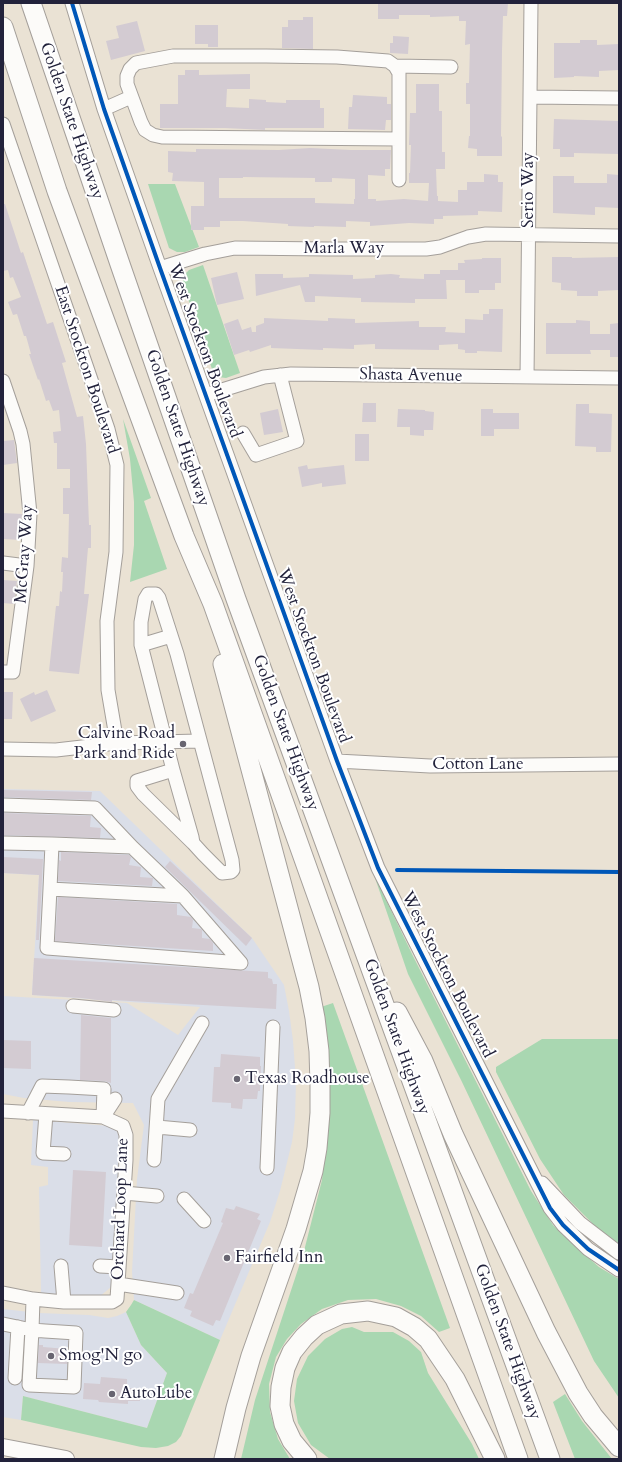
<!DOCTYPE html>
<style>
body{margin:0}
#map{position:relative;width:622px;height:1462px;overflow:hidden;background:#eae2d4;font-family:Cardo,serif}
canvas{display:block}
.frame{position:absolute;inset:0;border:4px solid #22223b;pointer-events:none}
</style>
<div id="map">
<canvas width="622" height="1462"></canvas>
<div class="frame"></div>
</div>
<script>
const c = document.querySelector('canvas').getContext('2d');
c.lineJoin = 'round';
function fill(path, color) {
  c.fillStyle = color;
  c.fill(path, 'evenodd');
}
function toPath(rows) {
  const path = new Path2D();
  for (const r of rows) {
    path.moveTo(r[0], r[1]);
    for (let i = 2; i < r.length; i += 2) path.lineTo(r[i], r[i + 1]);
  }
  return path;
}
function trace(path, color, width, dash) {
  c.strokeStyle = color;
  c.lineWidth = width;
  c.lineCap = dash ? 'butt' : 'round';
  c.setLineDash(dash || []);
  c.stroke(path);
}
function write(font, color, halo, rows, align = 'center') {
  c.font = font + ' Cardo,serif';
  c.lineWidth = 4;
  c.setLineDash([]);
  c.textBaseline = 'middle';
  c.strokeStyle = halo;
  c.fillStyle = color;
  for (const [text, x, y, turn = 0] of rows) {
    c.save();
    c.translate(x, y);
    c.rotate((+turn || 0) * Math.PI / 180);
    c.textAlign = isNaN(turn) ? turn : align;
    if (halo) c.strokeText(text, 0, 0);
    c.fillText(text, 0, 0);
    c.restore();
  }
}
fill(toPath([
 [3,789,100,791,252,938,284,985,289,1011,293,1041,296,1081,295,1119,292,1142,280,1191,270,1222,220,1340,134,1300,132,1272,137,1179,144,1125,133,1103,69,1102,24,1098,3,1094,3,996,127,1003,178,1035,200,1007,32,995,39,875,3,873],
 [33,1120,111,1126,117,1131,121,1138,111,1287,99,1297,41,1294,39,1187,48,1185,48,1167,31,1165],
 [3,1309,39,1313,89,1315,108,1318,117,1316,126,1312,141,1345,167,1373,147,1428,23,1396,21,1420,3,1417]
]), '#dadee8');
fill(toPath([
 [148,184,175,184,199,247,185,252,177,252,169,248],
 [203,265,240,373,226,378,218,377,213,372,183,284,183,276,189,270],
 [123,419,151,498,144,501,167,569,130,582,134,545,134,502,130,459],
 [374,875,413,956,531,1191,553,1225,575,1246,599,1267,619,1279,619,1398,594,1361,462,1082,408,974],
 [333,1003,450,1328,439,1332,421,1316,401,1306,376,1299,348,1300,322,1309,301,1324,287,1339,276,1357,269,1384,270,1412,278,1439,290,1459,241,1459,255,1400,304,1251,322,1180,326,1137,321,1007],
 [542,1039,619,1039,619,1244,594,1225,564,1195,540,1159,496,1072,496,1067],
 [134,1300,220,1340,181,1436,176,1442,168,1446,156,1448,141,1447,21,1420,23,1396,147,1428,167,1373,141,1345,126,1312,131,1305],
 [352,1327,364,1332,393,1332,409,1341,421,1352,428,1373,472,1444,479,1459,330,1459,311,1445,298,1423,294,1401,297,1379,308,1356,325,1339,342,1329],
 [565,1394,582,1421,612,1459,575,1459,553,1402]
]), '#a9d7b1');
fill(toPath([
 [378,3,508,3,507,16,503,16,502,51,501,136,502,137,502,156,477,156,477,149,468,148,469,136,470,136,470,104,466,104,466,83,469,83,470,44,465,45,466,21,459,21,459,16,430,17,430,15,399,15,399,19,378,19],
 [303,17,313,17,313,49,282,48,282,27,288,27,288,20,303,20],
 [137,21,145,51,111,60,106,41,119,38,116,26],
 [195,25,218,25,218,47,208,47,208,44,195,44],
 [393,36,409,37,408,54,390,53,390,43,393,43],
 [580,40,597,40,597,45,619,44,619,70,599,71,599,77,574,76,574,77,554,78,554,43,580,43],
 [185,70,199,70,199,75,250,74,250,89,227,89,226,107,249,108,249,99,266,100,266,102,286,103,286,100,320,100,320,108,324,108,324,128,265,128,265,130,225,128,160,128,160,104,178,104,178,75,185,75],
 [416,84,439,84,439,111,442,111,442,152,445,152,445,169,436,169,437,196,438,196,438,201,458,202,458,190,467,190,467,182,484,182,484,174,498,175,498,182,503,182,502,212,478,211,478,215,443,216,443,219,434,219,434,224,409,223,370,226,370,222,346,221,346,227,314,226,314,227,288,226,288,224,243,221,220,221,220,227,204,227,204,230,191,230,191,206,204,206,204,182,172,181,173,173,168,172,168,151,196,152,196,149,279,150,310,148,351,150,391,150,390,169,385,169,385,176,368,175,368,199,376,199,376,201,404,199,428,201,429,183,409,183,409,173,410,173,411,145,409,145,410,113,416,113],
 [243,177,315,178,315,182,332,182,332,178,355,179,355,199,354,199,354,204,315,203,315,198,219,198,219,178,243,178],
 [353,95,387,97,387,104,391,104,391,120,386,120,385,130,348,129,349,107,352,107],
 [554,119,619,121,619,154,574,153,574,157,560,157,560,149,553,149],
 [607,174,619,175,619,208,595,207,595,215,553,213,553,176,574,176,574,183,607,183],
 [3,204,5,204,21,253,23,252,47,324,53,322,66,362,62,363,77,417,83,416,86,444,89,525,91,525,91,548,88,548,84,594,89,594,79,674,49,671,56,606,59,606,60,591,62,592,63,572,61,572,62,557,68,558,69,514,63,514,63,488,70,488,70,469,57,469,57,443,54,443,53,432,61,431,59,410,53,411,49,400,46,401,39,379,38,380,29,354,31,354,26,336,24,336,17,314,13,315,8,302,21,297,13,277,10,278,8,270,3,271],
 [552,257,572,257,572,258,618,257,619,290,598,291,598,296,577,296,577,291,561,290,561,283,552,282],
 [482,258,501,258,501,283,495,283,495,290,479,290,479,293,465,293,465,280,446,280,447,299,415,299,415,303,361,302,361,298,315,296,315,302,305,302,300,285,256,296,255,274,283,274,283,278,309,277,309,274,353,275,353,279,375,278,375,275,391,274,400,275,399,278,424,279,424,274,440,274,440,270,458,270,458,263,465,263,464,260,482,259],
 [237,272,244,299,217,305,211,278],
 [489,309,503,309,502,352,477,351,477,353,465,353,465,350,458,349,458,344,439,345,439,350,375,349,375,344,354,345,354,349,323,348,323,350,271,348,271,345,250,352,249,350,234,355,224,324,238,319,242,330,251,327,252,332,256,332,256,326,264,323,264,318,328,321,328,318,355,319,355,323,419,321,419,327,446,327,445,332,465,333,465,319,483,320,483,314,489,314],
 [576,320,590,321,590,334,610,334,610,324,619,323,619,357,610,357,610,350,590,350,591,354,546,354,546,323,576,323],
 [363,403,376,403,376,422,362,422],
 [576,404,589,404,589,413,612,414,611,452,596,452,596,447,575,446],
 [278,409,283,432,264,435,260,413],
 [398,409,425,410,425,411,434,412,433,430,424,430,424,436,410,435,410,427,397,427],
 [481,409,493,409,493,413,519,413,519,429,494,429,494,436,481,436],
 [355,434,369,434,369,461,355,461],
 [14,440,17,463,3,465,3,441],
 [307,465,308,469,344,465,346,484,322,487,322,483,302,487,298,467],
 [3,513,22,514,20,540,3,539],
 [3,580,17,581,14,604,3,603],
 [47,690,56,711,31,722,20,699,34,692,35,695],
 [3,692,13,692,12,719,3,719],
 [3,790,92,792,91,800,3,797],
 [3,813,91,816,90,827,101,828,100,838,3,835],
 [61,852,129,855,131,857,129,865,141,867,140,877,153,878,152,886,58,881,59,860,61,861],
 [3,857,43,859,39,940,36,940,39,875,3,873],
 [170,861,252,938,246,946,165,867],
 [58,897,177,904,177,915,191,917,193,920,192,928,201,929,202,930,202,938,210,939,213,943,213,951,55,941],
 [34,958,268,972,268,978,272,979,273,984,277,984,276,1009,112,1000,112,1002,82,998,32,995],
 [81,1015,111,1018,111,1083,104,1081,80,1080],
 [3,1040,31,1041,31,1069,3,1068],
 [221,1054,260,1057,260,1066,261,1066,260,1091,258,1091,257,1099,243,1099,242,1109,231,1108,231,1103,212,1102,214,1067,220,1067],
 [73,1170,106,1172,102,1247,69,1245],
 [236,1206,260,1214,257,1219,261,1221,220,1321,216,1320,213,1326,190,1316,192,1311,184,1308,190,1293,193,1294,223,1223,221,1222,226,1208,234,1210],
 [39,1345,43,1345,43,1347,67,1349,67,1364,38,1363],
 [101,1377,127,1379,127,1384,128,1384,128,1388,140,1388,140,1401,128,1401,128,1404,99,1402,98,1400,83,1399,84,1383,100,1384]
]), '#d3cbd2');
const minor = toPath([
 [72,3,104,109,160,268,337,761,378,868,550,1208,563,1225,588,1249,619,1270],
 [395,66,451,67],
 [530,97,619,98],
 [104,109,131,97],
 [3,124,108,429,117,465,116,552,107,621,108,690,117,743],
 [399,139,162,137,153,135,145,130,141,122,127,84,127,76,130,69,136,63,173,56,266,56,337,57,388,61,395,66,399,73,399,180],
 [160,268,205,254,235,248,328,249,426,249,440,247,468,237,486,234,619,236],
 [527,377,531,3],
 [3,381,20,431,23,444,30,514,27,566,13,672,3,672],
 [206,395,264,377,291,374,619,378],
 [243,433,256,455,297,441,280,375],
 [3,563,27,566],
 [141,645,171,636],
 [3,749,56,750,117,743,199,741],
 [337,761,430,766,619,764],
 [173,770,141,645,141,622,145,599,148,594,156,594,159,598,177,654,232,860,233,870,231,872,222,873,203,854,193,843,143,794,137,786,137,781,173,770,192,837,193,843],
 [3,805,95,808,132,847],
 [3,843,52,844,50,889,47,948,241,963,183,896,50,889],
 [52,844,132,847,183,896],
 [73,1006,114,1010],
 [3,1111,103,1117,123,1126,126,1135,126,1160,117,1299,112,1302,64,1302,33,1299,3,1293],
 [28,1113,42,1086,69,1087,104,1089,103,1117],
 [46,1114,43,1153,64,1154],
 [104,1116,115,1099],
 [157,1127,190,1130],
 [154,1160,158,1099,202,1023],
 [267,1168,273,1027],
 [542,1183,580,1223,619,1253],
 [124,1193,157,1196],
 [184,1199,204,1221],
 [61,1266,64,1302],
 [100,1266,119,1267],
 [118,1284,177,1293],
 [3,1324,32,1330,45,1331,76,1333,74,1387,29,1385,32,1330,33,1299],
 [15,1378,18,1327]
]);
const major = toPath([
 [3,1447,66,1459]
]);
const highway = toPath([
 [31,3,121,267,236,599,550,1459],
 [3,27,57,191,184,536,213,604,518,1459],
 [223,664,309,987,315,1018,319,1051,320,1086,320,1113,317,1148,313,1171,296,1229,251,1356,236,1408,224,1459],
 [397,1012,423,1061,453,1134,546,1332,578,1393,593,1416,619,1447],
 [307,1459,292,1441,284,1424,280,1406,281,1387,285,1368,292,1352,304,1337,317,1325,341,1314,368,1311,396,1317,414,1327,428,1339,455,1379,495,1459]
]);
trace(minor, '#a49f9a', 15);
trace(major, '#a49f9a', 18);
trace(highway, '#a49f9a', 21);
trace(minor, '#fcfbf9', 13);
trace(major, '#fcfbf9', 16);
trace(highway, '#fcfbf9', 19);
trace(toPath([
 [72,3,104,109,160,268,337,761,378,868,550,1208,563,1225,588,1249,619,1270],
 [397,870,619,872]
]), '#0057b8', 4);
for (const [x, y, r, color] of [
 [183,744,4,"#686571"],
 [237,1079,4,"#686571"],
 [227,1258,4,"#686571"],
 [51,1356,4,"#686571"],
 [112,1394,4,"#686571"]
]) {
  const dot = new Path2D();
  dot.arc(x, y, r, 0, 2 * Math.PI);
  c.fillStyle = color;
  c.fill(dot);
  trace(dot, '#fff', 1.5);
}
write('17px', '#22223b', '#fff', [
 ["Golden State Highway",71,121,71],
 ["Serio Way",529,190,-90],
 ["Marla Way",344,249],
 ["West Stockton Boulevard",204,351,70],
 ["East Stockton Boulevard",86,370,72],
 ["Shasta Avenue",411,376,1],
 ["Golden State Highway",177,428,71],
 ["McGray Way",25,554,-86],
 ["West Stockton Boulevard",313,656,70],
 ["Golden State Highway",285,733,70],
 ["Cotton Lane",478,765],
 ["West Stockton Boulevard",447,975,63],
 ["Golden State Highway",396,1037,70],
 ["Orchard Loop Lane",121,1209,-88],
 ["Golden State Highway",507,1342,70]
]);
write('17px', '#22223b', '#fff', [
 ["Calvine Road",175,734,"right"],
 ["Park and Ride",175,754,"right"],
 ["Texas Roadhouse",245,1079],
 ["Fairfield Inn",235,1258],
 ["Smog'N go",59,1356],
 ["AutoLube",120,1394]
], 'left');
</script>
